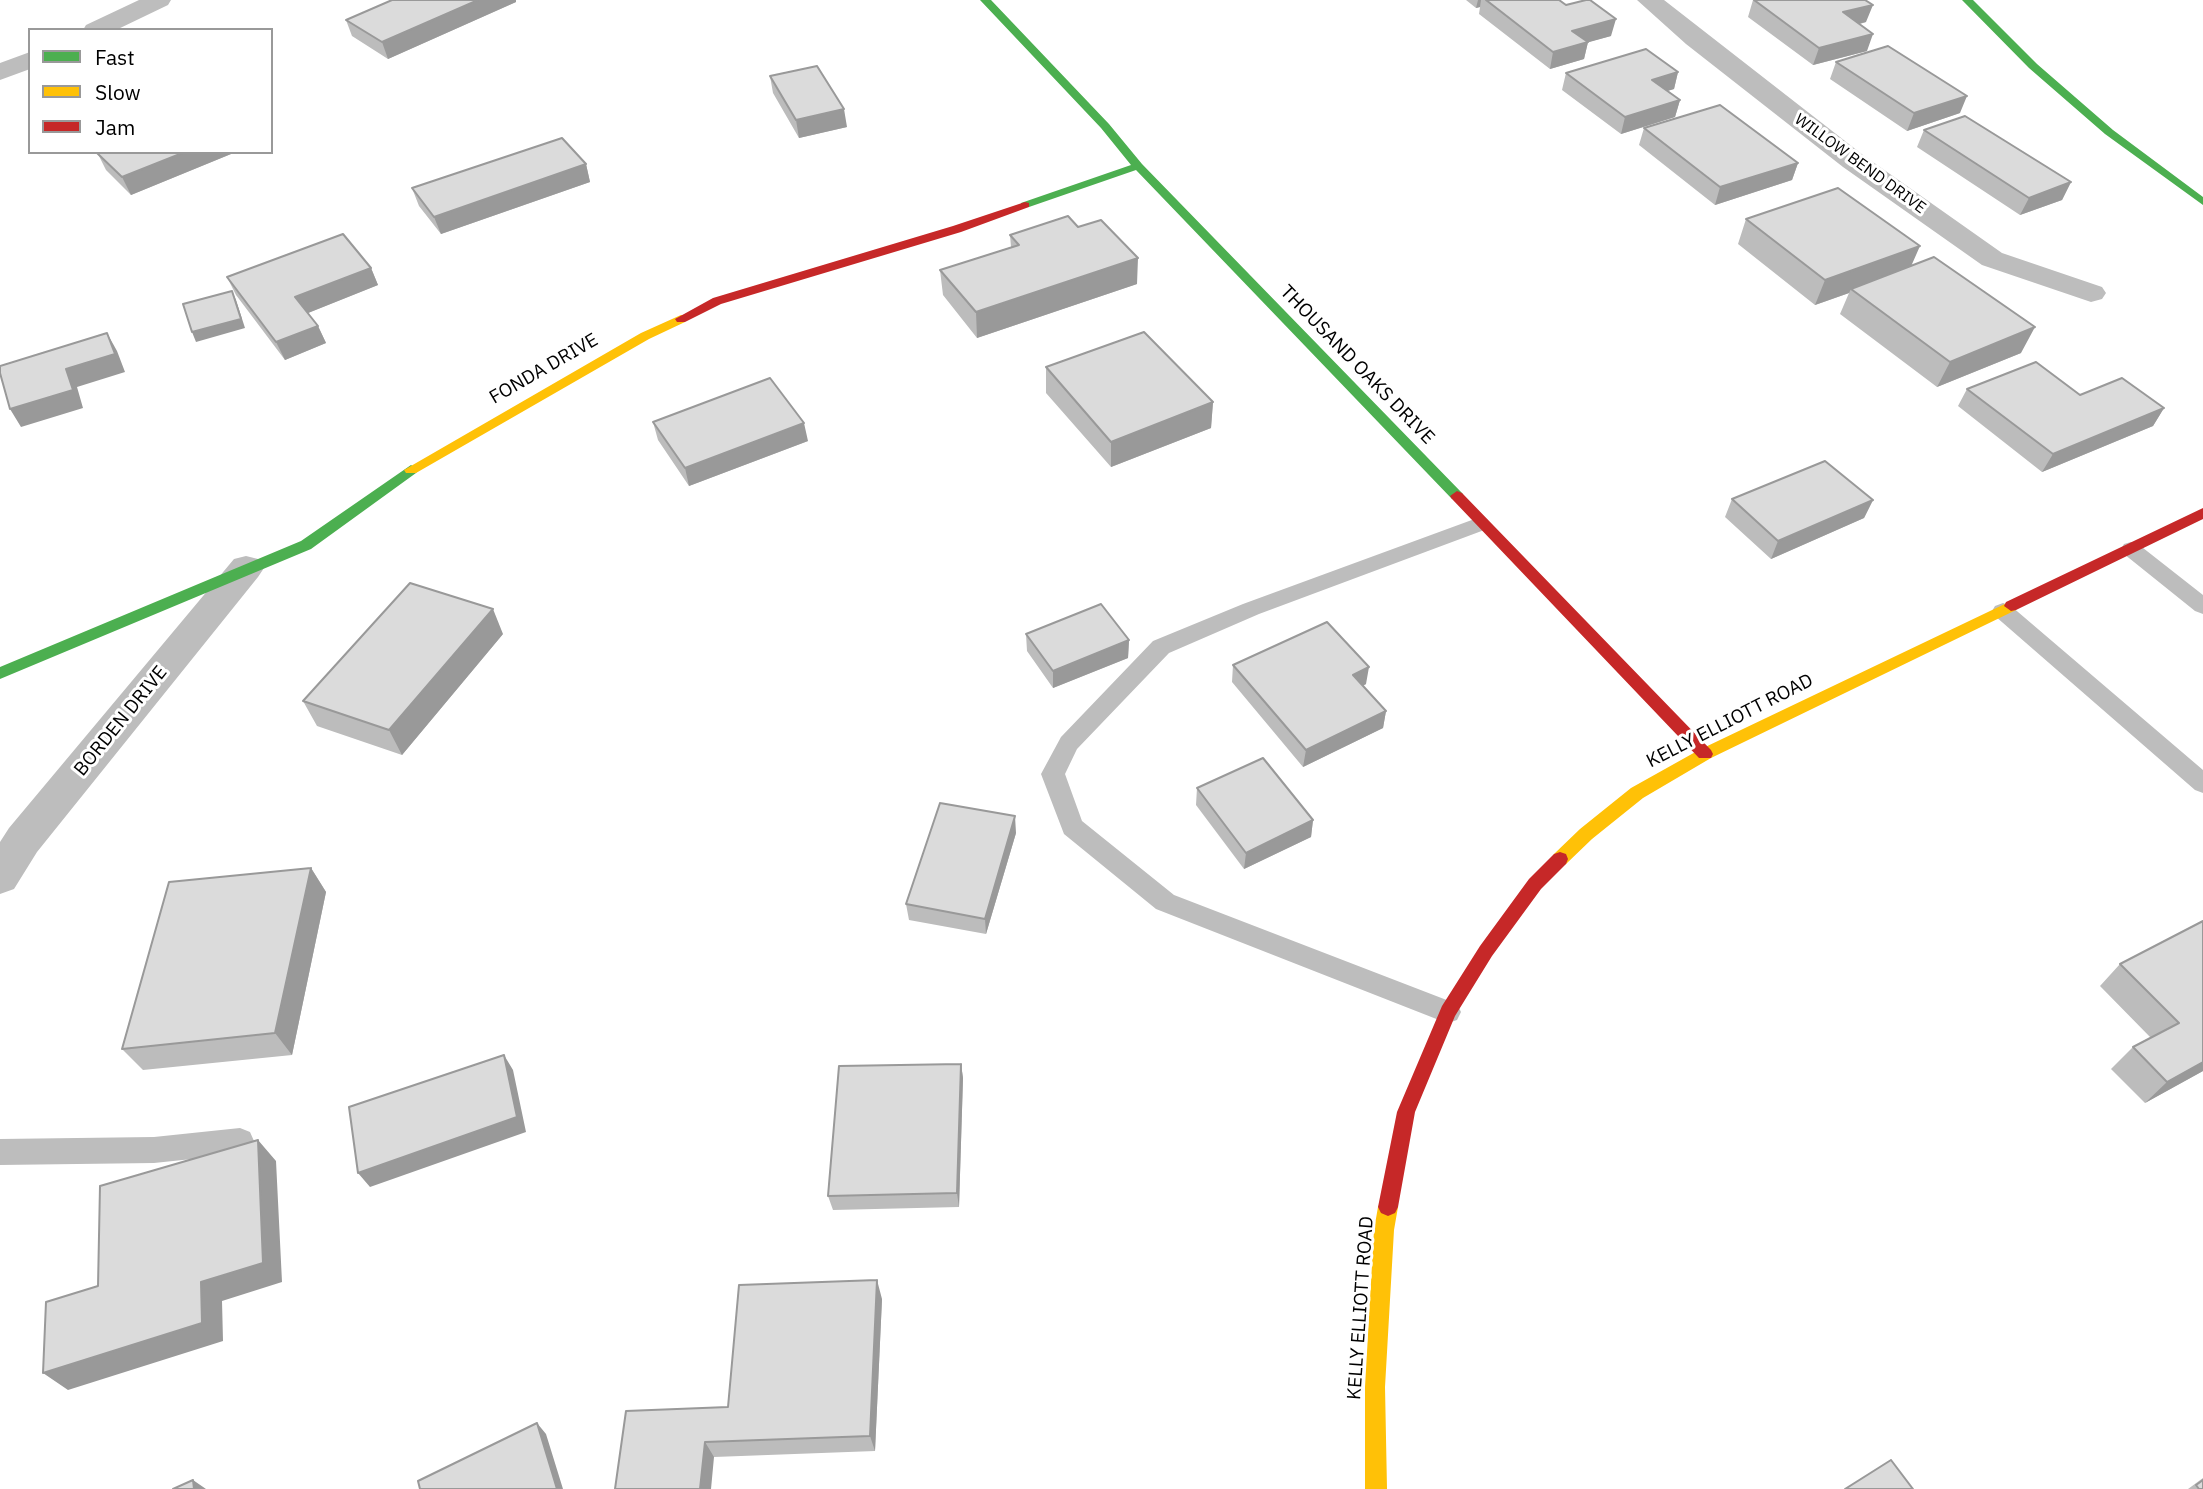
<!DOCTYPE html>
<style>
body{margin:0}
#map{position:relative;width:2203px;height:1489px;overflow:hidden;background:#fff;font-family:"IBM Plex Sans",sans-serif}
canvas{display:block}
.legend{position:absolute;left:28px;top:28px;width:245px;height:126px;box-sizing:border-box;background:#fff;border:2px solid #999;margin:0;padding:9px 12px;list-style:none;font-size:21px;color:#000}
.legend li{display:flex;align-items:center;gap:14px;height:35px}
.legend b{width:35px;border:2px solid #999}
</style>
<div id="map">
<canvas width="2203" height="1489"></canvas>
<ul class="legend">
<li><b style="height:9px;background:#4caf50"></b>Fast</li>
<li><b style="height:9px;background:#ffc107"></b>Slow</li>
<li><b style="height:9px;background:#c62828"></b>Jam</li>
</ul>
</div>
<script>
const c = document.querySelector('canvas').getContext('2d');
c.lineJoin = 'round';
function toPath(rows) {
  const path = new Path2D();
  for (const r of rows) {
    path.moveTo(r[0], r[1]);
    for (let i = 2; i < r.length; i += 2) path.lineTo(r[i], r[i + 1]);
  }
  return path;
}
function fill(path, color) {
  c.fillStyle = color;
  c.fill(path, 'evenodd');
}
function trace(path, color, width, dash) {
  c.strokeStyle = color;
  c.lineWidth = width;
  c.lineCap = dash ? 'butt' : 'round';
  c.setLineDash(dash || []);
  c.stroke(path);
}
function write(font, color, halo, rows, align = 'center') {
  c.font = font + ' "IBM Plex Sans",sans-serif';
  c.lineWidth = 6;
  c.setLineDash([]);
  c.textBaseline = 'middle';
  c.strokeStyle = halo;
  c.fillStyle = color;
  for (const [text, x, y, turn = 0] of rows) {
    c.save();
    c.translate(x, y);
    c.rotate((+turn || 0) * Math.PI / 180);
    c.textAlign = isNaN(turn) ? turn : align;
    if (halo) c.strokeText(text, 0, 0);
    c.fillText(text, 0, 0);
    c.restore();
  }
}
fill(toPath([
 [1480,517,1487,519,1490,524,1487,529,1259,614,1169,653,1077,749,1065,774,1082,821,1174,895,1457,1004,1461,1012,1457,1020,1448,1023,1439,1020,1156,909,1064,834,1041,774,1061,737,1153,641,1243,604,1480,517],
 [2131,542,2138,544,2203,595,2203,614,2195,611,2124,554,2121,549,2124,544,2131,542],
 [2003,603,2011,606,2203,770,2203,793,2195,790,1995,616,1992,611,1995,606,2003,603],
 [240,1128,250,1132,254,1141,250,1150,240,1154,154,1163,0,1165,0,1139,154,1137,240,1128]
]), '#bdbdbd');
fill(toPath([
 [139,0,171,0,168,5,116,30,83,30,86,25,139,0],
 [1637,0,1664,0,1863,155,2002,253,2102,287,2106,293,2102,299,2091,302,1982,265,1843,167,1686,44,1637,0],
 [30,52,30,69,0,80,0,63,30,52],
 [246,556,258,559,264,568,258,577,37,852,14,889,0,894,0,842,9,828,234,559,246,556]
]), '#bdbdbd');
fill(toPath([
 [980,0,991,0,1109,124,1142,164,1462,493,1464,496,1462,499,1452,499,1136,170,1029,207,1021,207,1021,203,1131,165,1101,128,980,0],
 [1962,0,1973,0,2037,64,2113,130,2203,197,2203,205,2105,134,2029,68,1962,0],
 [411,465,418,470,416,473,311,549,0,679,0,667,301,541,411,465]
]), '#4caf50');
fill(toPath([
 [681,315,685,316,685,322,649,339,416,473,406,473,404,470,641,333,681,315],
 [2011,601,2016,602,2018,606,2016,610,1711,758,1643,798,1592,839,1566,864,1560,866,1554,864,1552,859,1554,854,1580,829,1631,788,1699,750,2011,601],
 [1388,1198,1395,1201,1398,1207,1394,1230,1385,1387,1387,1489,1365,1489,1365,1387,1374,1230,1378,1207,1381,1201,1388,1198]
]), '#ffc107');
fill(toPath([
 [1025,202,1029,203,1029,207,961,232,721,304,685,322,677,322,675,319,713,298,953,226,1025,202],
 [1457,491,1462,493,1711,750,1713,754,1711,758,1699,758,1452,499,1450,496,1457,491],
 [2203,508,2203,519,2016,610,2011,611,2004,606,2006,602,2203,508],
 [1560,852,1566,854,1568,859,1566,864,1541,889,1492,956,1455,1016,1415,1112,1398,1207,1395,1213,1388,1216,1381,1213,1378,1207,1397,1112,1442,1006,1480,946,1529,879,1554,854,1560,852]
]), '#c62828');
fill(toPath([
 [392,0,516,0,516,2,388,59,352,36,346,20],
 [1466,0,1559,0,1611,36,1588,42,1584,59,1550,69,1479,14,1480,7,1476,8],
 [1753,0,1866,22,1860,24,1867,51,1813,65,1748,17],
 [1836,62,1960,113,1907,131,1830,79],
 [1678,72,1674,89,1667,91,1680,100,1675,117,1621,134,1562,90,1566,73],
 [770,76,847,127,799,138,773,93],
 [1644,128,1798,163,1792,180,1715,205,1639,145],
 [1924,130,2071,182,2062,200,2020,215,1917,147],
 [97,152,230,152,231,154,131,195,106,170],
 [586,164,590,182,441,234,419,206,412,188],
 [1746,219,1911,266,2021,353,1937,387,1840,314,1849,293,1815,305,1738,244],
 [1078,227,1137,284,977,338,943,295,940,270,1011,247,1010,235],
 [371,268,378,285,308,313,318,326,326,343,285,360,236,295,227,277],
 [1046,367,1213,402,1211,428,1111,467,1046,393],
 [1967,389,2080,395,2164,408,2153,426,2042,472,1958,406],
 [653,422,808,441,689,486,658,440],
 [1732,499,1873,500,1864,518,1771,559,1725,517],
 [503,634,402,755,317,726,303,701],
 [1026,634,1129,640,1128,658,1053,688,1027,651],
 [1233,665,1366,684,1363,686,1386,711,1383,728,1303,767,1232,682],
 [1197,788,1313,820,1311,837,1244,869,1196,805],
 [1016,833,986,934,909,920,906,904],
 [311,868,326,892,292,1055,143,1070,122,1049],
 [2203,921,2203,1071,2145,1103,2111,1069,2133,1047,2151,1038,2100,986,2120,964],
 [961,1064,963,1078,959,1207,833,1210,828,1196],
 [882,1299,875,1451,714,1457,615,1489,728,1407],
 [2203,1478,2203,1489,2188,1489]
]), '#bcbcbc');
fill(toPath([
 [478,0,516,0,516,2,388,59,382,42],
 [1478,0,1481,0,1480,7,1476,8],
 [1873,5,1866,22,1837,29,1843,12],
 [1616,19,1611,36,1568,48,1572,31],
 [1873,34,1867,51,1813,65,1819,48],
 [1588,42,1584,59,1550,69,1553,52],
 [1678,72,1674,89,1648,97,1652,80],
 [1967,96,1960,113,1907,131,1914,113],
 [1680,100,1675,117,1621,134,1625,117],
 [844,109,847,127,799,138,796,120],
 [185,152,230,152,231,154,131,195,122,177],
 [1798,163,1792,180,1715,205,1720,187],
 [586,164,590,182,441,234,434,217],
 [2071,182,2062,200,2020,215,2029,198],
 [1920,246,1909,271,1851,289,1849,293,1815,305,1825,280],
 [1138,258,1137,284,977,338,976,312],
 [371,268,378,285,303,315,295,297],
 [232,291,236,300,245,328,196,342,192,332],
 [318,326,326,343,285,360,276,342],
 [2035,327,2021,353,1937,387,1950,362],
 [107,333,117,351,125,372,77,387,83,408,21,427,10,409,66,369],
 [1213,402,1211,428,1111,467,1111,442],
 [2164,408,2153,426,2042,472,2053,454],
 [804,423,808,441,689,486,685,468],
 [1873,500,1864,518,1771,559,1778,541],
 [493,609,503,634,402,755,389,730],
 [1129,640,1128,658,1053,688,1053,671],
 [1369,667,1366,684,1350,692,1353,675],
 [1386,711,1383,728,1303,767,1306,750],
 [1015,816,1016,833,986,934,985,919],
 [1313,820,1311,837,1244,869,1246,853],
 [311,868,326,892,292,1055,275,1033],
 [504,1055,513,1070,526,1132,370,1187,358,1173],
 [2203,1062,2203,1071,2145,1103,2167,1082],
 [961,1064,963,1078,959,1207,957,1193],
 [258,1140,276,1161,282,1282,222,1301,223,1341,68,1390,43,1373],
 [877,1280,882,1299,875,1451,870,1436],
 [537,1423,546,1434,563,1489,557,1489],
 [705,1442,714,1457,711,1489,700,1489],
 [193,1480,206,1489,194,1489]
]), '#999');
const building = toPath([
 [392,0,478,0,382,42,346,20,392,0],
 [1486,0,1559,0,1566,5,1586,0,1590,0,1616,19,1572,31,1588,42,1553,52,1486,0],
 [1754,0,1865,0,1873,5,1843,12,1873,34,1819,48,1754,0],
 [1888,46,1967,96,1914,113,1836,62,1888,46],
 [1646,49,1678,72,1652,80,1680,100,1625,117,1566,73,1646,49],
 [817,66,844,109,796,120,770,76,817,66],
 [1720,105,1798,163,1720,187,1644,128,1720,105],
 [1965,116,2071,182,2029,198,1924,130,1965,116],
 [562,138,586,164,434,217,412,188,562,138],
 [185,152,122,177,97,153,97,152,185,152],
 [1838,188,1920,246,1825,280,1746,219,1838,188],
 [1068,216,1078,227,1101,220,1138,258,976,312,940,270,1019,245,1010,235,1068,216],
 [343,234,371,268,295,297,318,326,276,342,227,277,343,234],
 [1934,257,2035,327,1950,362,1851,289,1934,257],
 [232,291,241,319,192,332,183,304,232,291],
 [1144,332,1213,402,1111,442,1046,367,1144,332],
 [107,333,115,354,66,369,73,390,10,409,0,373,0,366,107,333],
 [2036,362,2080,395,2122,378,2164,408,2053,454,1967,389,2036,362],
 [770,378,804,423,685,468,653,422,770,378],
 [1825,461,1873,500,1778,541,1732,499,1825,461],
 [410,583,493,609,389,730,303,701,410,583],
 [1101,604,1129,640,1053,671,1026,634,1101,604],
 [1327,622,1369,667,1353,675,1386,711,1306,750,1233,665,1327,622],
 [1263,758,1313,820,1246,853,1197,788,1263,758],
 [940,803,1015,816,985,919,906,904,940,803],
 [311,868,275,1033,122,1049,169,882,311,868],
 [2203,921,2203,1062,2167,1082,2133,1047,2179,1023,2120,964,2203,921],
 [504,1055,517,1117,358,1173,349,1107,504,1055],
 [961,1064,957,1193,828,1196,839,1066,961,1064],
 [258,1140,263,1263,201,1282,202,1323,43,1373,46,1302,98,1286,100,1186,258,1140],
 [877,1280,870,1436,705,1442,700,1489,615,1489,626,1411,728,1407,739,1285,877,1280],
 [537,1423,557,1489,420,1489,418,1481,537,1423],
 [1891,1460,1913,1489,1845,1489,1891,1460],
 [193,1480,194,1489,173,1489,193,1480],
 [2203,1480,2203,1489,2199,1489,2196,1485,2203,1480]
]);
fill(building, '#dbdbdb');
trace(building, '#999', 2);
write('16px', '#000', '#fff', [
 ["WILLOW BEND DRIVE",1860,164,36]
]);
write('19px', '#000', '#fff', [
 ["THOUSAND OAKS DRIVE",1357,365,46],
 ["FONDA DRIVE",544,369,-30],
 ["BORDEN DRIVE",121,721,-51],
 ["KELLY ELLIOTT ROAD",1730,721,-27],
 ["KELLY ELLIOTT ROAD",1361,1308,-86]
]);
</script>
